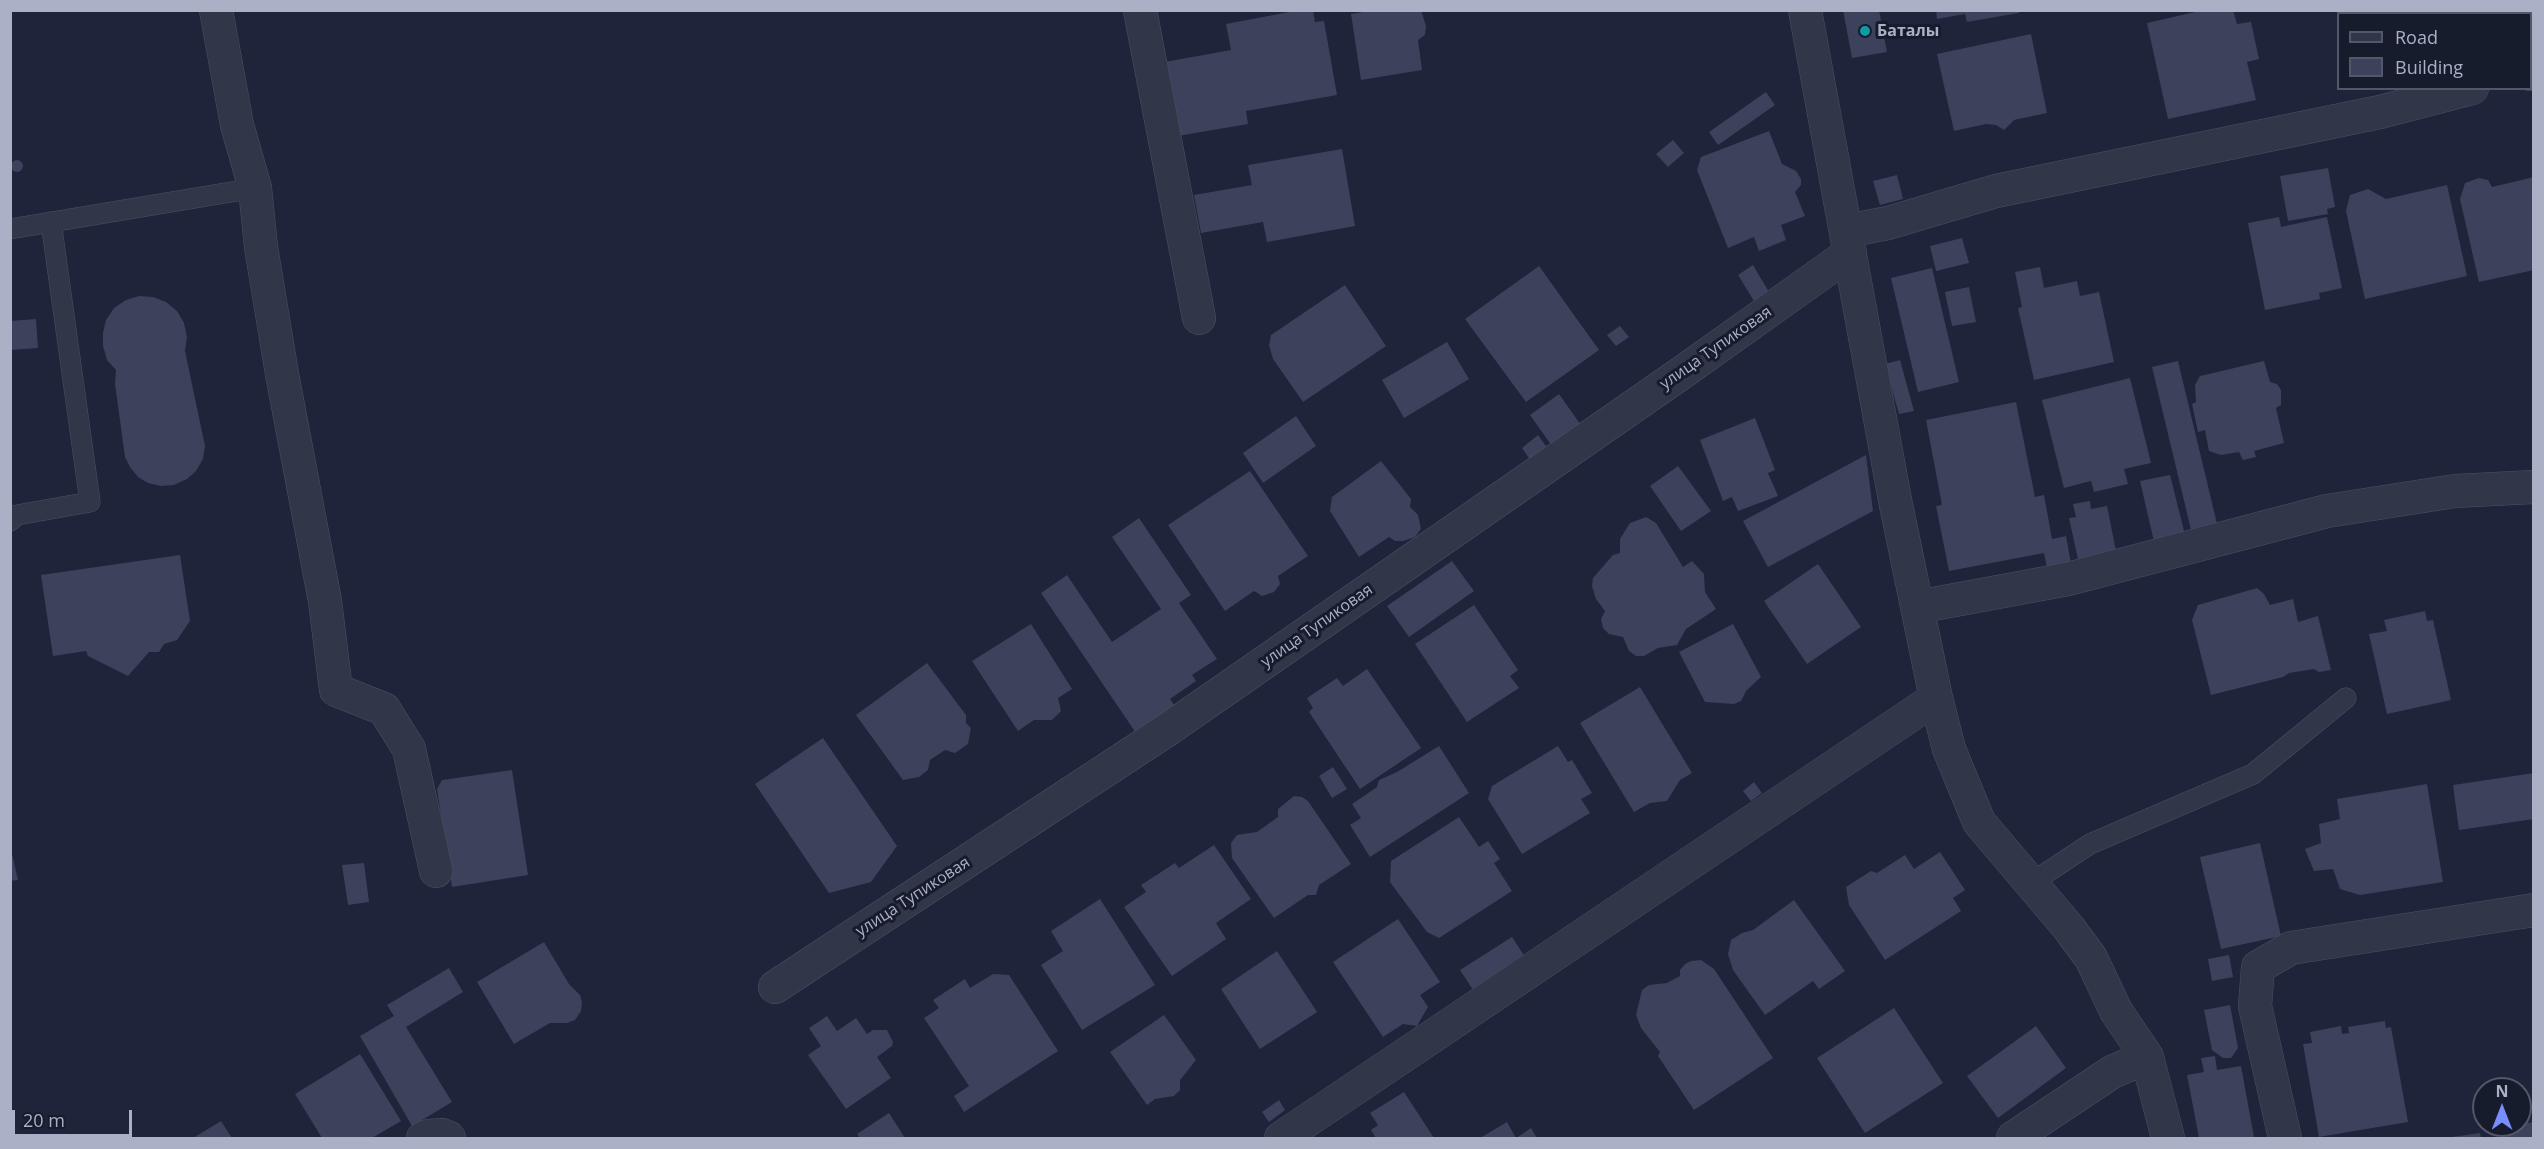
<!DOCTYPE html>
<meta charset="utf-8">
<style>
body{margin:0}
#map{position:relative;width:2544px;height:1149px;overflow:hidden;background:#1e2439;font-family:"Open Sans",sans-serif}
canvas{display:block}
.frame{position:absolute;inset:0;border:12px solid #acb0c6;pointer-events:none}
.legend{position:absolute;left:2337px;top:12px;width:195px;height:78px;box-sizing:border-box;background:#171c2d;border:2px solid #53576a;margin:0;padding:8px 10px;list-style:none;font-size:18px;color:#acb0c6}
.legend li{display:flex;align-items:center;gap:12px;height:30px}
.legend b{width:30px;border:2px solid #53576a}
.north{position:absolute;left:2472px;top:1077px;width:60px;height:60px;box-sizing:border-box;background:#171c2d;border:2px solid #53576a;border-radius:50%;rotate:0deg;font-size:16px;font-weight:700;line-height:24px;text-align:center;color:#acb0c6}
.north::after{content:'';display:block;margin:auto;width:21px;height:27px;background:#788eff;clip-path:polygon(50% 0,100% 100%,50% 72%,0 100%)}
.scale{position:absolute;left:12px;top:1110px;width:120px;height:27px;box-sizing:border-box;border:3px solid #acb0c6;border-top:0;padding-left:8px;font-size:18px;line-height:21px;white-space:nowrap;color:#acb0c6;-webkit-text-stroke:4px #171c2d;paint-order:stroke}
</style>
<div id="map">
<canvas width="2544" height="1149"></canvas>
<div class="frame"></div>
<ul class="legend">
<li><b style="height:8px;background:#323649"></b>Road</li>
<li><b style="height:16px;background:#3c425b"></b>Building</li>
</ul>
<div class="north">N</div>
<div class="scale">20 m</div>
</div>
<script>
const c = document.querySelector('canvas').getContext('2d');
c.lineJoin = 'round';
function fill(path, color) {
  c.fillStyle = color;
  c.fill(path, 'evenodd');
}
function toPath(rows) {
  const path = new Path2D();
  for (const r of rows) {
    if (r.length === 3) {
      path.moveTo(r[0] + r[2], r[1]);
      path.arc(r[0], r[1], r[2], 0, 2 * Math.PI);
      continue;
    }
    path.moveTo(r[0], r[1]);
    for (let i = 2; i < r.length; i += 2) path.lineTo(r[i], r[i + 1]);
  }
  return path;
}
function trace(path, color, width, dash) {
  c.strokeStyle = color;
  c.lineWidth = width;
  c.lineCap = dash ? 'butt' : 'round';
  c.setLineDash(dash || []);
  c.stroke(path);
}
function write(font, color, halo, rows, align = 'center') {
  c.font = font + ' "Open Sans",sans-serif';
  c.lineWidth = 6;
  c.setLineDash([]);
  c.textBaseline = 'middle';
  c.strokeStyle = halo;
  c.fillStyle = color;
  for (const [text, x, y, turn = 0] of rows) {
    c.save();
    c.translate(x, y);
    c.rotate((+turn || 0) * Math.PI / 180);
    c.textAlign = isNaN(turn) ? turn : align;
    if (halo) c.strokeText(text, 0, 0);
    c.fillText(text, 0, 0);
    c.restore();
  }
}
fill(toPath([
 [1300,10,1313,10,1315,22,1324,21,1337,95,1246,111,1248,124,1172,137,1159,63,1231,50,1226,24],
 [1375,10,1421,10,1426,26,1425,35,1418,40,1422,70,1361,80,1351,14],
 [1843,10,1879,10,1887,52,1852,58],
 [1936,10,2019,10,2019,13,1967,22,1965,14,1937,19],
 [2204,10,2233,10,2237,24,2251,22,2259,59,2247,62,2256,100,2168,119,2147,23],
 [2363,10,2481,10,2481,14,2363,14],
 [2031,34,2047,113,2014,120,2004,130,1996,125,1986,124,1954,131,1937,54],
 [1766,92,1775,105,1718,145,1709,132],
 [1769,131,1782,164,1796,171,1801,179,1801,185,1795,192,1805,216,1781,225,1786,240,1759,251,1754,237,1728,248,1697,170,1701,157],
 [1673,140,1684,153,1668,167,1656,154],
 [1342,149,1355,226,1267,242,1263,222,1201,233,1194,195,1252,185,1248,165],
 [17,166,6],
 [2328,168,2335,207,2327,209,2328,214,2288,221,2280,176],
 [1897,175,1903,199,1880,205,1873,181],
 [2534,177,2534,270,2479,282,2460,199,2465,183,2479,178,2488,180,2492,187],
 [2447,185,2467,276,2365,299,2346,211,2350,195,2368,189,2386,199],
 [2279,217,2281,227,2327,217,2342,288,2319,293,2320,299,2265,310,2248,223],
 [1962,238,1969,263,1936,271,1930,246],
 [1753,265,1769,292,1754,301,1738,275],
 [1539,266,1599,350,1526,402,1465,319],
 [2040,267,2044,288,2077,281,2080,296,2099,292,2114,362,2034,380,2018,308,2022,307,2015,272],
 [1932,268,1959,382,1918,392,1891,278],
 [1345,285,1386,346,1303,402,1273,359,1269,345,1271,335],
 [1969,287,1976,322,1952,326,1945,292],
 [139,296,153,297,166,302,177,311,184,323,187,337,185,351,205,446,203,459,196,471,187,479,174,485,161,486,148,483,138,477,130,467,125,457,115,384,116,370,107,360,103,346,103,333,106,320,114,308,126,300],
 [36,319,38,348,10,350,10,321],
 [1620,326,1629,337,1616,346,1607,335],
 [1447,342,1469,379,1404,418,1382,380],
 [1900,360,1914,411,1899,414,1885,364],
 [2178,361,2218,528,2192,534,2152,367],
 [2264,361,2270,382,2277,384,2281,390,2281,405,2276,408,2284,443,2254,451,2256,457,2243,460,2239,452,2221,455,2209,451,2205,430,2198,432,2192,404,2196,402,2195,385,2200,376],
 [2130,378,2151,463,2124,469,2128,484,2094,492,2091,481,2064,488,2042,400],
 [1559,394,1583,428,1554,449,1530,415],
 [2016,402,2035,497,2044,495,2052,539,2066,536,2071,563,2047,568,2044,553,1949,571,1936,506,1942,505,1926,420],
 [1296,416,1316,446,1263,483,1243,453],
 [1755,418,1775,470,1768,473,1778,496,1738,511,1732,497,1723,501,1700,440],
 [1538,435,1548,449,1531,461,1522,448],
 [1866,455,1873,511,1768,567,1743,521],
 [1381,461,1411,499,1410,507,1418,515,1421,529,1415,537,1403,541,1395,541,1389,537,1359,557,1330,511,1332,497],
 [1678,466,1711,511,1681,531,1650,486],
 [1250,471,1308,556,1278,576,1280,584,1274,592,1262,596,1254,591,1225,611,1168,525],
 [2170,475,2186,539,2155,546,2140,481],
 [2090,501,2091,509,2107,506,2117,556,2079,564,2069,518,2076,517,2073,504],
 [1646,517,1656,523,1683,567,1692,561,1704,574,1705,592,1716,609,1686,629,1677,645,1658,648,1644,656,1636,656,1629,651,1623,637,1609,634,1603,628,1601,619,1605,611,1596,599,1592,586,1593,578,1613,555,1620,553,1620,539,1630,523],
 [1139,518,1191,595,1179,603,1217,659,1192,675,1196,681,1170,699,1177,709,1138,736,1041,593,1067,575,1112,642,1161,609,1112,537],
 [180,555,190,621,177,640,164,644,159,652,149,652,128,676,88,656,86,651,53,656,41,575],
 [1452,561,1474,591,1409,637,1387,606],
 [1818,564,1861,627,1807,664,1764,601],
 [2257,588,2264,594,2270,605,2293,599,2298,622,2318,616,2331,670,2319,672,2314,669,2289,673,2283,677,2211,695,2192,620,2198,605],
 [1474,605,1518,670,1510,676,1519,688,1467,722,1415,644],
 [2425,611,2427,621,2433,620,2451,700,2387,714,2369,634,2387,631,2384,620],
 [1031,624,1072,689,1058,698,1061,711,1052,720,1034,720,1018,731,972,661],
 [1733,624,1761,677,1746,691,1741,701,1734,704,1705,702,1679,652],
 [927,663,966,715,966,723,971,728,968,744,955,753,945,750,930,760,928,770,919,777,903,780,856,715],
 [1367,669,1421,748,1360,789,1309,712,1313,708,1307,698,1337,678,1343,686],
 [1640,687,1692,773,1680,780,1667,801,1650,803,1634,812,1580,723],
 [823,738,897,846,871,882,829,893,755,784],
 [1439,746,1469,793,1370,857,1350,825,1361,818,1352,804,1377,787,1379,780,1397,772],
 [1558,746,1568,762,1572,760,1592,793,1581,799,1590,813,1522,854,1488,799,1492,786],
 [1333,767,1347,789,1332,798,1319,776],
 [512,770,528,875,452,887,437,789,442,780],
 [2534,773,2534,819,2459,830,2453,785],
 [1754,782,1762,793,1751,801,1743,791],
 [2427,784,2443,882,2360,895,2340,889,2333,869,2314,871,2305,849,2321,843,2319,824,2340,819,2337,799],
 [1294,796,1302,797,1308,801,1351,864,1319,885,1316,895,1308,895,1274,918,1232,858,1231,843,1237,835,1257,832,1278,817,1278,809],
 [1459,817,1479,847,1488,841,1500,859,1494,863,1512,891,1439,938,1427,932,1390,882,1391,861],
 [2260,843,2281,936,2221,949,2200,857],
 [10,845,18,880,10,881],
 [1214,845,1251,899,1216,923,1226,939,1172,976,1124,907,1146,892,1141,885,1175,863,1179,868],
 [1940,852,1965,890,1953,898,1961,911,1885,960,1849,905,1846,887,1871,871,1877,873,1905,855,1914,869],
 [364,863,369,902,348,905,342,865],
 [1100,899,1155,985,1082,1030,1041,965,1063,951,1051,931],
 [1794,900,1845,971,1819,989,1813,981,1765,1015,1733,970,1728,954,1731,940,1742,933,1753,930],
 [1398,919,1440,982,1420,995,1428,1007,1417,1026,1403,1024,1383,1037,1333,962],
 [1512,937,1529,963,1477,996,1460,970],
 [544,942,569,984,580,995,582,1002,581,1011,575,1020,567,1023,550,1023,514,1044,477,982],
 [1277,951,1317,1012,1260,1049,1221,989],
 [2229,955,2233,977,2212,981,2208,959],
 [1701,960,1714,969,1773,1058,1694,1110,1658,1056,1660,1052,1641,1028,1636,1015,1642,990,1649,985,1667,983,1680,976,1680,970,1685,964,1691,961],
 [449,968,463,992,406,1027,452,1102,412,1126,360,1036,394,1016,387,1005],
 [993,974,1009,975,1058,1051,964,1112,954,1096,969,1086,924,1018,939,1008,933,1000,965,979,970,988],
 [2230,1005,2238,1048,2231,1058,2223,1058,2212,1050,2204,1010],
 [1894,1008,1943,1083,1865,1133,1817,1058],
 [1164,1015,1196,1060,1180,1080,1180,1090,1174,1096,1155,1099,1147,1105,1110,1052],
 [827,1016,837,1031,856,1018,867,1034,873,1030,887,1030,893,1042,892,1046,877,1057,891,1078,846,1109,808,1055,821,1046,809,1028],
 [2385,1021,2386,1028,2391,1027,2408,1122,2319,1137,2303,1044,2312,1043,2310,1032,2341,1026,2342,1034,2349,1033,2348,1027],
 [2036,1026,2066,1068,1998,1118,1967,1076],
 [360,1054,401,1121,372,1138,322,1138,295,1094],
 [2215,1056,2217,1070,2241,1066,2254,1137,2199,1138,2187,1075,2204,1072,2201,1058],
 [1404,1092,1434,1138,1376,1138,1371,1130,1378,1125,1370,1113],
 [1279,1100,1285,1110,1269,1122,1262,1112],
 [889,1113,905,1138,860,1138,857,1134],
 [221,1121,232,1138,193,1138],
 [1507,1122,1516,1138,1531,1128,1537,1138,1480,1138],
 [2534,1122,2534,1138,2506,1138,2504,1127],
 [2480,1133,2481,1138,2452,1138,2452,1137]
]), '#3c425b');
const service = toPath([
 [10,229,255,188],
 [10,521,17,515,90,502,51,222],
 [2031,883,2090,844,2253,774,2346,698]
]);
const minor = toPath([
 [216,10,237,125,255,188,261,247,282,374,325,601,336,690,384,709,409,749,436,871],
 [1140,10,1199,318],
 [1805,10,1895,500,1936,698,1949,749,1979,822,2068,927,2091,958,2116,1011,2147,1057,2168,1138],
 [2530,74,2534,73],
 [1846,231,1888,223,1996,191,2380,112,2472,88],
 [1917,607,2068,579,2327,511,2455,491,2534,487],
 [775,987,1167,730,1680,374,1850,253],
 [423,1138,428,1136,442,1135,449,1138],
 [1281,1138,1936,698],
 [2013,1138,2112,1072,2147,1057],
 [2285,1138,2255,1006,2258,967,2291,948,2534,910]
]);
trace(service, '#4c5164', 21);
trace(minor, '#4c5164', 34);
trace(service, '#323649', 20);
trace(minor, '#323649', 33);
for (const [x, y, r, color] of [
 [1865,31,6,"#0f9aa8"]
]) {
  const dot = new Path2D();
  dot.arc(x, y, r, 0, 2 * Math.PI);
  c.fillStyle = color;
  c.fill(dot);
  trace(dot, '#171c2d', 2);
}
write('bold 16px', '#acb0c6', '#171c2d', [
 ["Баталы",1877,31]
], 'left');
write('16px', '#acb0c6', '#171c2d', [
 ["улица Тупиковая",1716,348,-35],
 ["улица Тупиковая",1317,626,-35],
 ["улица Тупиковая",913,897,-33]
]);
</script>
